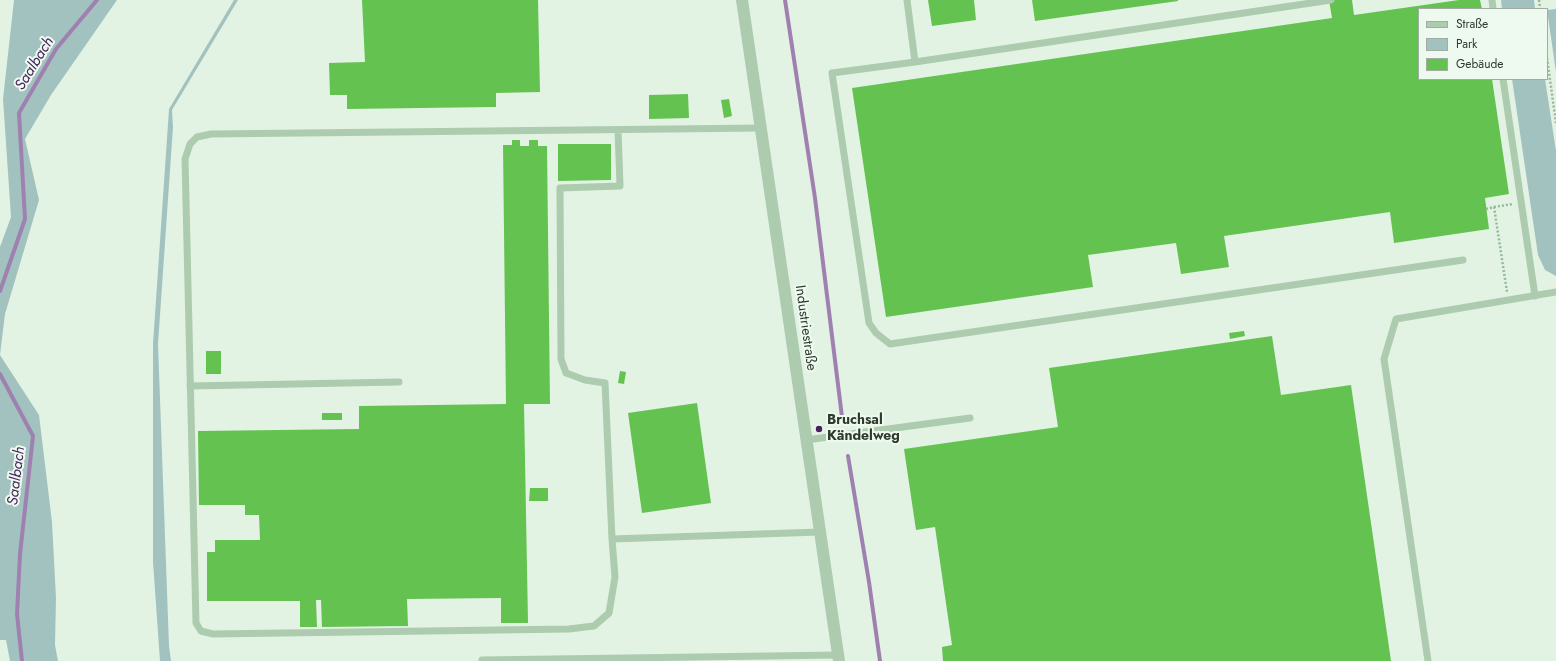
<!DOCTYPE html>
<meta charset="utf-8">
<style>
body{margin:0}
#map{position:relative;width:1556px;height:661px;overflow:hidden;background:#e2f3e4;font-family:Jost,sans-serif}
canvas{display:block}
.legend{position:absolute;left:1418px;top:8px;width:130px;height:72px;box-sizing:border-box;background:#eefaf0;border:1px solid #a1ada2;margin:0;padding:5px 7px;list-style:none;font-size:12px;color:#2d3a2c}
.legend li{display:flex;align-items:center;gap:8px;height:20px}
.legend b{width:20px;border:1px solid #a1ada2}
</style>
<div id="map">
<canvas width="1556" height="661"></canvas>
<ul class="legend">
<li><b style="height:5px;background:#adcbaf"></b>Straße</li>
<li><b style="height:11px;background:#a2c2c0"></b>Park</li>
<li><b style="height:11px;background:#64c250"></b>Gebäude</li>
</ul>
</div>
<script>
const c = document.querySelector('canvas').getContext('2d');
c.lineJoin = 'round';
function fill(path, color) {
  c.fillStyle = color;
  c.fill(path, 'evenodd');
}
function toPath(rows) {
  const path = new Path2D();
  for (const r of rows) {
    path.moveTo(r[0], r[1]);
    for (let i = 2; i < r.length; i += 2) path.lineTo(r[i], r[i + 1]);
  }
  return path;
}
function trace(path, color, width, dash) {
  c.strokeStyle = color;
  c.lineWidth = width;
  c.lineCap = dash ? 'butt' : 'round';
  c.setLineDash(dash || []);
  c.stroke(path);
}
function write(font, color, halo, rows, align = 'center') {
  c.font = font + ' Jost,sans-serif';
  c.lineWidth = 4;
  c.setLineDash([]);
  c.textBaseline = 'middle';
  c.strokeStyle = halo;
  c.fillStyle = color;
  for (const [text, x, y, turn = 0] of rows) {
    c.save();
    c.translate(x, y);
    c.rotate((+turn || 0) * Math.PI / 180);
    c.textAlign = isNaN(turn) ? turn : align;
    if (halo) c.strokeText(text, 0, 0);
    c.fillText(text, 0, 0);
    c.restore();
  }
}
fill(toPath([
 [14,0,117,0,51,95,25,139,39,200,5,314,0,355,39,415,52,522,56,598,55,645,58,661,10,661,6,640,0,640,0,247,11,217,3,99],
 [234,0,238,0,172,110,173,127,158,344,169,646,171,661,160,661,153,562,153,344,169,109],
 [1501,0,1534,0,1535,9,1502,9],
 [1556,9,1556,72,1547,10],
 [1512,79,1545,79,1556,151,1556,276,1545,270,1538,255]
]), '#a2c2c0');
trace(toPath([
 [785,0,815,198,842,417],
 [0,291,25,219,19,113,56,49,97,0],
 [0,374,33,436,20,554,17,614,22,661],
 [848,456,869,582,880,661]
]), '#9f81b0', 4);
fill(toPath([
 [362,0,538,0,540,92,496,93,496,107,347,109,347,95,330,95,329,63,365,62],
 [928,0,974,0,976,20,932,26],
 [1032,0,1178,0,1178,1,1035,21],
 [1329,0,1352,0,1354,15,1459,0,1480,0,1482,9,1419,9,1419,79,1492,79,1509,194,1485,198,1489,229,1394,243,1390,212,1224,236,1229,267,1181,274,1176,243,1088,255,1093,287,886,317,852,88,1332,18],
 [688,94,689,118,649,119,649,95],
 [729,99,732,116,724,118,721,100],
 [512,140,520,140,520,146,529,146,529,140,538,140,538,146,547,146,550,404,524,404,528,623,501,623,501,598,407,599,408,626,322,627,321,600,316,600,317,627,300,627,300,601,207,601,207,552,215,552,215,540,260,540,259,515,245,515,245,505,199,505,198,431,359,429,359,406,506,404,503,145,512,145],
 [558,144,611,144,611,180,558,181],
 [1244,331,1245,336,1230,339,1229,333],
 [1272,336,1281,395,1351,385,1391,661,943,661,942,647,952,645,935,527,916,530,904,449,1058,427,1049,368],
 [206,351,221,351,221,374,206,374],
 [620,371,626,372,624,384,618,383],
 [697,403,711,503,642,513,628,413],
 [322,413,342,413,342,420,322,420],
 [530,488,548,488,548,501,529,501]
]), '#64c250');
trace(toPath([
 [1539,0,1540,9],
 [1547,58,1556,123],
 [1494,207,1513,204],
 [1486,209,1494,207,1507,292]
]), '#97b798', 2.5, [2, 2]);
trace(toPath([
 [907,0,915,62,1331,0],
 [1492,0,1493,9],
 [915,62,832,73,869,323,876,333,890,344,1463,260],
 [1503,79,1535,296],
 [761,128,211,134,197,137,190,144,185,159,196,623,201,631,213,634,569,629,594,626,609,613,615,577,612,539,820,532],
 [190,386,399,382],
 [806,440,970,418],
 [612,539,605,383,585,380,566,373,561,359,560,188,620,186,618,130],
 [482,660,838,655],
 [1428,661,1384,359,1396,319,1556,292]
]), '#adcbaf', 7);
trace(toPath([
 [742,0,839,661]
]), '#adcbaf', 12);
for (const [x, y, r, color] of [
 [819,429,4,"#47225b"]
]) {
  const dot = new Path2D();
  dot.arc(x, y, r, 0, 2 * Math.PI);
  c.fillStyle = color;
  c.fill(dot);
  trace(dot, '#eefaf0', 1.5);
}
write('14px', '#2d3a2c', '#eefaf0', [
 ["Industriestraße",805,328,82]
]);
write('bold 14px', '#2d3a2c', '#eefaf0', [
 ["Bruchsal",827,421],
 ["Kändelweg",827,437]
], 'left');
write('italic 15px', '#47225b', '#eefaf0', [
 ["Saalbach",35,64,-58],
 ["Saalbach",17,476,-83]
]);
</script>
